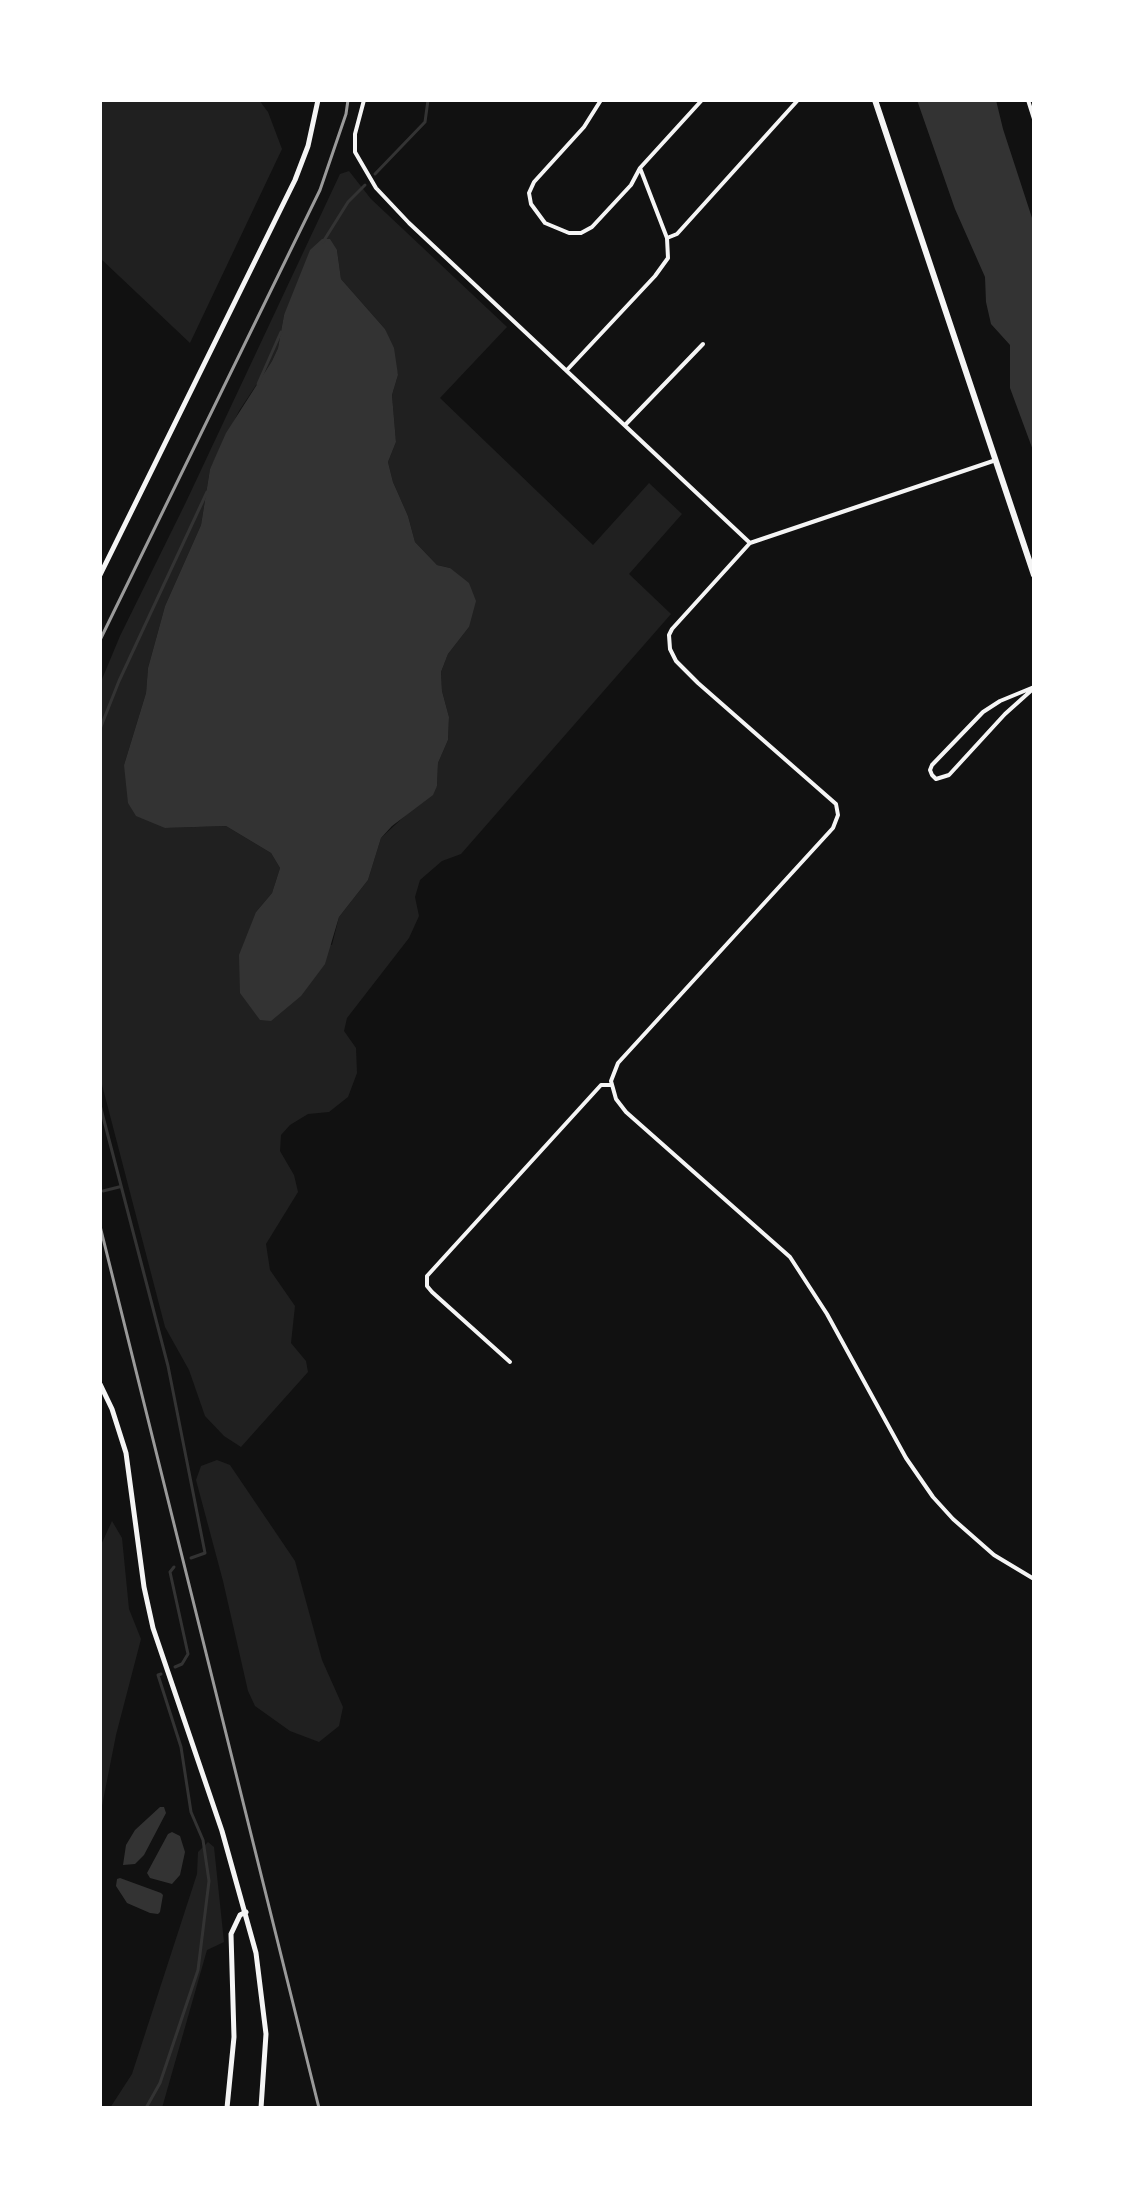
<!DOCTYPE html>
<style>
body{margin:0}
#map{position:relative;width:1134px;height:2208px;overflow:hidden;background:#111;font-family:"Archivo Narrow",sans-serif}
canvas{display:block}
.frame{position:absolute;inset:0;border:102px solid #fff;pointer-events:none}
</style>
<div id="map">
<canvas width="1134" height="2208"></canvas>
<div class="frame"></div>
</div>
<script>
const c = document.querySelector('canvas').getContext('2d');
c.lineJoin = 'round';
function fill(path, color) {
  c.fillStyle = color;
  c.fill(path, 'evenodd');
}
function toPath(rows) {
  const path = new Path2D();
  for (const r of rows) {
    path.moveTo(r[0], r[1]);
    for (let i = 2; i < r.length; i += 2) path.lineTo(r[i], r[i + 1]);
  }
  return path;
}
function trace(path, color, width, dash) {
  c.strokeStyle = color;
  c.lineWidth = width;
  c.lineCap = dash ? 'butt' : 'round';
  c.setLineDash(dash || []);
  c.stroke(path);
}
fill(toPath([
 [100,100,259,100,268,112,282,149,190,343,100,258],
 [349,171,371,199,507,327,440,398,593,545,649,483,682,514,629,574,671,614,461,854,442,861,420,880,415,897,419,916,409,938,347,1018,344,1031,356,1048,357,1073,348,1097,329,1112,308,1114,290,1125,281,1135,280,1151,294,1175,298,1192,266,1244,270,1270,295,1306,291,1343,306,1361,308,1372,241,1447,224,1436,205,1416,189,1370,165,1327,100,1077,100,684,120,636,186,502,340,174],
 [337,250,341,279,385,329,398,375,392,395,396,442,388,462,393,482,408,516,415,542,437,565,450,568,469,627,448,654,441,672,442,691,449,717,448,740,438,763,437,786,381,838,368,880,339,917,332,945,256,912,272,893,280,868,271,853,226,826,165,828,124,765,146,693,148,668,165,606,201,525,210,469,239,411,272,361,278,348,284,315],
 [217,1460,230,1465,295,1561,322,1660,343,1707,339,1726,319,1742,290,1731,255,1706,248,1691,223,1581,196,1480,201,1466],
 [112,1521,122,1538,129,1609,141,1639,116,1735,100,1816,100,1547],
 [208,1842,214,1847,224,1942,207,1950,162,2108,110,2108,132,2074,197,1874,198,1852]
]), '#202020');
fill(toPath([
 [917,100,996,100,1003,129,1034,224,1034,453,1010,388,1010,345,991,324,986,302,985,277,955,209],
 [322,239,330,239,337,250,341,279,385,329,394,348,398,375,392,395,396,442,388,462,393,482,408,516,415,542,437,565,450,568,469,583,476,601,469,627,448,654,441,672,442,691,449,717,448,740,438,763,437,786,433,795,392,826,381,838,368,880,339,917,325,964,301,996,271,1021,260,1020,240,993,239,955,256,912,272,893,280,868,271,853,226,826,165,828,136,816,128,803,124,765,146,693,148,668,165,606,201,525,210,469,226,433,272,361,278,348,284,315,310,250],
 [160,1807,164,1807,166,1813,144,1855,135,1864,123,1865,126,1845,135,1830],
 [172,1832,180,1836,185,1852,180,1875,172,1884,150,1878,147,1873,168,1834],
 [120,1878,161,1893,163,1895,160,1912,158,1914,150,1913,127,1903,116,1886,117,1879]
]), '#333');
trace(toPath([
 [375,174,425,122,428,100],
 [323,242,348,202,365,185],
 [258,384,281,332],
 [100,729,119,681,207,492],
 [100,1105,168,1366,205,1553,191,1558],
 [103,1191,119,1187],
 [174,1567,170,1572,188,1654,182,1664,175,1667],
 [146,2108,160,2083,198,1970,209,1881,203,1840,191,1812,181,1747,158,1675,161,1674]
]), '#333', 3);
trace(toPath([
 [364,100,355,134,355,152,376,188,409,223,750,543,672,629,669,635,670,649,676,661,698,683,836,804,838,815,833,828,618,1063,611,1081,616,1099,626,1112,790,1257,827,1314,906,1458,933,1497,953,1519,994,1555,1034,1579],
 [601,100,584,127,534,182,529,193,531,204,545,223,569,233,581,233,592,227,631,185,640,168,702,100],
 [1028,100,1034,119],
 [667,238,677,234,798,100],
 [567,370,655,276,668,258,667,238,640,168],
 [626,424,703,344],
 [750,543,996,460],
 [1034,687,1000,701,983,712,932,765,930,770,932,775,936,779,949,775,1005,714,1034,688],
 [510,1362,432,1292,427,1286,427,1276,601,1085,612,1085]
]), '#f5f5f5', 4);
trace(toPath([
 [227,2108,234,2037,231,1934,240,1915,246,1912]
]), '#f5f5f5', 5);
trace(toPath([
 [100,575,295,180,308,146,318,100],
 [100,1384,112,1409,126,1453,144,1587,153,1628,222,1831,256,1953,266,2034,261,2108]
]), '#f5f5f5', 5);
trace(toPath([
 [875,100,1034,575]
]), '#f5f5f5', 6);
trace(toPath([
 [100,640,320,190,346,114,348,100],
 [100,1226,319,2108]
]), '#9a9a9a', 3);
</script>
